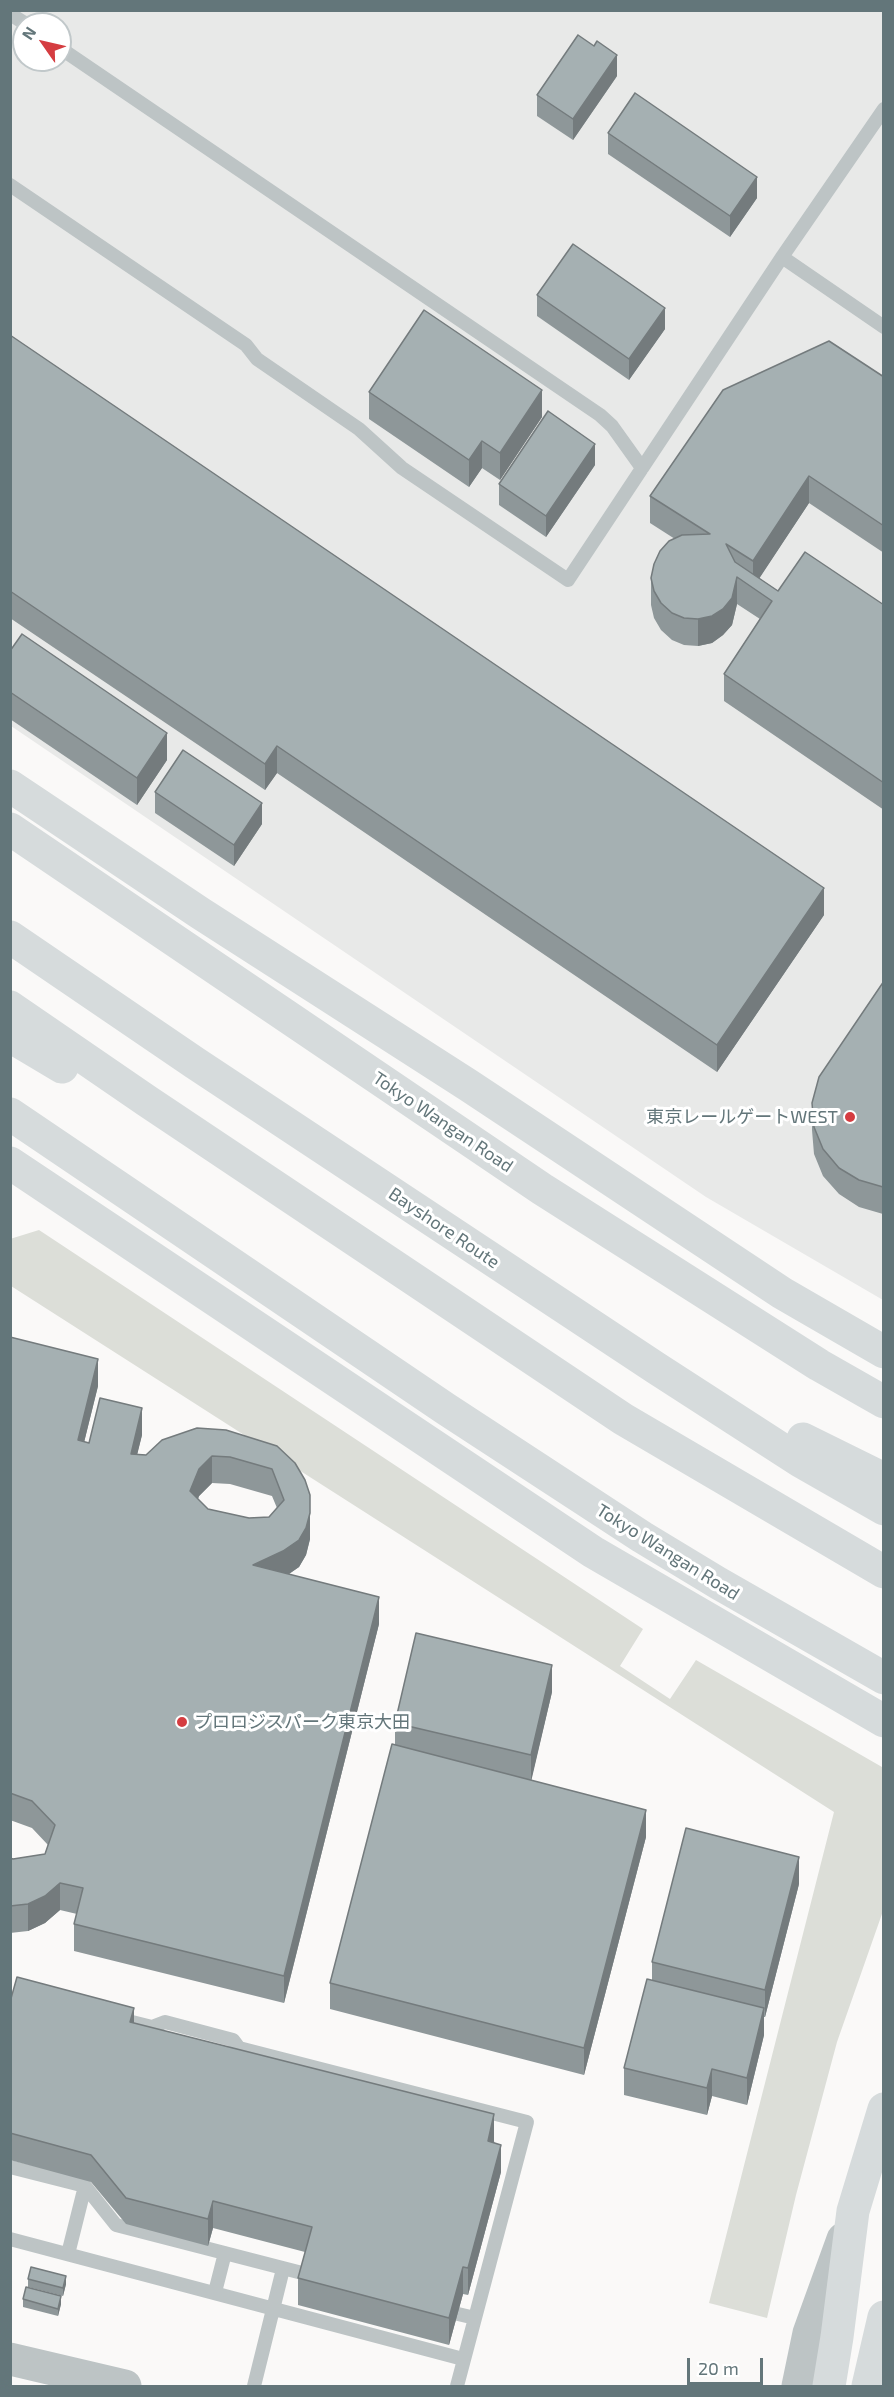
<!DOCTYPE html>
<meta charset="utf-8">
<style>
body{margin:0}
#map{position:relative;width:894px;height:2397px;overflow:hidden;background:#faf9f8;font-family:"Exo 2",sans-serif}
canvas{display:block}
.frame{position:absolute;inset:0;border:12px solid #63767a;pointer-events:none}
.north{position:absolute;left:12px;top:12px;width:60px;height:60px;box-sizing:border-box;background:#fff;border:2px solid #c1c8ca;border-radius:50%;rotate:304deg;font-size:16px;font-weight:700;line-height:24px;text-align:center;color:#63767a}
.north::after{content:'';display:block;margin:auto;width:21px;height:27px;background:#d53d41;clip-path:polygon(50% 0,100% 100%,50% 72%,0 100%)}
.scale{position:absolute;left:687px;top:2358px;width:76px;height:27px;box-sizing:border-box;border:3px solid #63767a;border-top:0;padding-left:8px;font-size:18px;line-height:21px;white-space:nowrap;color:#63767a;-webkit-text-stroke:4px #fff;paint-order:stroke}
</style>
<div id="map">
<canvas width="894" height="2397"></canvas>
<div class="frame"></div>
<div class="north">N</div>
<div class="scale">20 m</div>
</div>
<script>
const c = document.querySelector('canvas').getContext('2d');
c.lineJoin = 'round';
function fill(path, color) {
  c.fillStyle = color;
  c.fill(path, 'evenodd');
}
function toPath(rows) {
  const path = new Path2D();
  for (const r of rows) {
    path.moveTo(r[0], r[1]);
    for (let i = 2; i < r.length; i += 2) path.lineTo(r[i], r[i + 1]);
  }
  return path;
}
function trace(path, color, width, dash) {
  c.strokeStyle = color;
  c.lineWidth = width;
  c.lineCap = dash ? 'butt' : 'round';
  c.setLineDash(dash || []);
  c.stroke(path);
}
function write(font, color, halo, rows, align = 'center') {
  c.font = font + ' "Exo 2","Noto Sans JP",sans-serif';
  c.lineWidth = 6;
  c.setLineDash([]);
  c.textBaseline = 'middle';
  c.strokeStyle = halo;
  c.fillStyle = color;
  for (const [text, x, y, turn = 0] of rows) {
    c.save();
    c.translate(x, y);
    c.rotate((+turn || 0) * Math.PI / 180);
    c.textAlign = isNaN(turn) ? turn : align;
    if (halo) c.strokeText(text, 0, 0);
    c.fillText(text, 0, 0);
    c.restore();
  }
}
fill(toPath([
 [10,11,883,11,883,1300,706,1197,11,726],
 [24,24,60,24,60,60,24,60]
]), '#e8e9e8');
fill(toPath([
 [39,1230,643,1629,620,1666,670,1699,696,1660,882,1767,883,1911,837,2042,796,2195,767,2318,709,2303,834,1812,11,1286,10,1239]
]), '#dcded8');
trace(toPath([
 [10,14,26,24],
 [60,48,600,415,612,426,642,468],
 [10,185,246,345,257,359,359,429,402,468,568,580,782,257,884,109],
 [782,257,884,327],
 [116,2018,152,2027,165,2022,233,2040,239,2048,527,2122,457,2386],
 [10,2167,85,2186,116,2225,306,2274],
 [10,2239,463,2359],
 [68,2254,85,2186],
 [215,2292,225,2253],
 [458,2314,475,2318],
 [254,2386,283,2269]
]), '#bdc4c5', 14);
trace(toPath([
 [10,2359,125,2386],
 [798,2386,809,2333,843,2239]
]), '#bdc4c5', 33);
trace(toPath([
 [829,2386,837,2337,853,2211,884,2109],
 [868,2386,884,2317]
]), '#d6dbdc', 33);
trace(toPath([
 [10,786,200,913,468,1085,782,1293,884,1352],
 [10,829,542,1189,819,1365,884,1402],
 [10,1114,446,1409,642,1537,718,1583,884,1678],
 [10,1163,593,1552,884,1721]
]), '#d6dbdc', 33);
trace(toPath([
 [10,937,195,1063,656,1368,800,1461,884,1509],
 [10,1007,147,1101,623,1419,884,1572],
 [10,1036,62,1067],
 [803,1439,884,1479]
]), '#d6dbdc', 33);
fill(toPath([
 [617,76,573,140,537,116,537,95],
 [608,133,757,198,730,237,608,154],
 [537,295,665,329,629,380,537,316],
 [10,335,824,915,717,1072,277,773,265,790,10,618],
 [884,377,884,553,809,503,759,578,778,591,884,605,884,810,724,701,724,674,760,619,737,604,732,625,723,635,712,643,698,646,684,645,672,640,661,630,654,618,651,605,651,578,675,539,650,523,650,496],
 [369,392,542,417,500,480,482,468,469,487,369,419],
 [595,465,546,537,499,505,499,484],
 [10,651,167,760,137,805,10,719],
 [155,792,262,824,234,866,155,813],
 [884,981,884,1213,883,1214,859,1207,839,1194,823,1176,814,1154,812,1130,812,1103],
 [10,1337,98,1386,84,1442,89,1443,142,1435,137,1454,146,1455,277,1446,310,1539,306,1555,299,1567,289,1574,379,1624,284,2003,74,1951,74,1924,77,1914,60,1910,45,1923,28,1931,10,1933,10,1858,13,1859,45,1854,48,1845,32,1828,10,1820],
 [212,1483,230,1484,272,1496,277,1508,269,1517,249,1518,208,1509,198,1499,199,1496],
 [552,1692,531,1780,646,1837,584,2075,330,2009,330,1983,395,1745,395,1723],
 [799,1884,765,2017,764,2017,764,2035,747,2105,712,2096,707,2115,624,2095,624,2068,652,1980,652,1962],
 [10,2002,134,2023,494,2141,501,2172,468,2295,463,2294,449,2345,298,2305,298,2278,305,2252,213,2228,208,2246,126,2224,91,2182,10,2160],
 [28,2279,66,2284,63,2296,28,2287],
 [23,2299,61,2304,58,2316,23,2307]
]), '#8e9799');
fill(toPath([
 [617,55,617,76,573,140,573,119],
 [757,177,757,198,730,237,730,216],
 [665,308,665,329,629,380,629,359],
 [542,390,542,417,500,480,500,453],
 [482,441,482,468,469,487,469,460],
 [595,444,595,465,546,537,546,516],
 [809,476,809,503,753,588,753,561],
 [737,577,737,604,732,625,723,635,712,643,698,646,698,619],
 [167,733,167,760,137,805,137,778],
 [277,746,277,773,265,790,265,764],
 [262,803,262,824,234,866,234,845],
 [824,888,824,915,717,1072,717,1045],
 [98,1359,98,1386,78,1467,78,1440],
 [142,1408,142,1435,131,1480,131,1454],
 [212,1456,212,1483,199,1496,190,1518,190,1491,199,1469],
 [310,1495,310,1539,306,1555,299,1567,283,1578,253,1565],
 [379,1597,379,1624,284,2003,284,1976],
 [552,1665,552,1692,531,1782,531,1755],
 [646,1810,646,1837,584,2075,584,2048],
 [799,1857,799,1884,765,2017,765,1990],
 [60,1883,60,1910,45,1923,28,1931,28,1904],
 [134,2008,134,2035,130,2022],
 [764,2008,764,2035,747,2105,747,2078],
 [712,2069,712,2096,707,2115,707,2088],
 [494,2114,494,2141,488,2168,488,2141],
 [501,2145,501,2172,468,2295,468,2268],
 [213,2201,213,2228,208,2246,208,2219],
 [463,2267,463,2294,449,2345,449,2318],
 [66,2276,66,2284,63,2296,63,2288],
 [61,2296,61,2304,58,2316,58,2309]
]), '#747b7d');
const building = toPath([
 [578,35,594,46,597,41,617,55,573,119,537,95,578,35],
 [635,93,757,177,730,216,608,133,635,93],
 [573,244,665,308,629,359,537,295,573,244],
 [424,310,542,390,500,453,482,441,469,460,369,392,424,310],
 [10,335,824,888,717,1045,277,746,265,764,10,591,10,335],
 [829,341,884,377,884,526,809,476,753,561,726,544,735,562,778,591,805,552,884,605,884,783,724,674,772,601,737,577,732,598,723,609,712,616,698,619,684,618,672,613,661,603,654,591,651,578,654,564,660,551,669,541,682,535,710,534,650,496,723,390,829,341],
 [548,411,595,444,546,516,499,484,548,411],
 [22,634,167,733,137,778,10,692,10,651,22,634],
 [183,750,262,803,234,845,155,792,183,750],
 [884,981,884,1187,883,1187,859,1180,839,1168,823,1149,814,1127,812,1103,819,1077,884,981],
 [10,1337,98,1359,78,1440,89,1443,100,1398,142,1408,131,1454,146,1455,162,1440,197,1428,226,1430,277,1446,295,1463,305,1480,310,1495,310,1513,306,1528,299,1540,283,1551,253,1565,379,1597,284,1976,74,1924,83,1888,60,1883,45,1896,28,1904,10,1906,10,1858,13,1859,45,1854,55,1825,32,1801,10,1793,10,1337],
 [212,1456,230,1457,272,1469,284,1500,269,1517,249,1518,208,1509,190,1491,199,1469,212,1456],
 [416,1633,552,1665,531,1755,395,1723,416,1633],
 [392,1744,646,1810,584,2048,330,1983,392,1744],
 [686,1828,799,1857,765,1990,652,1962,686,1828],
 [17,1977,134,2008,130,2022,494,2114,488,2141,501,2145,468,2268,463,2267,449,2318,298,2278,312,2227,213,2201,208,2219,126,2198,91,2155,10,2133,10,2002,17,1977],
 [647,1979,764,2008,747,2078,712,2069,707,2088,624,2068,647,1979],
 [31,2267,66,2276,63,2288,28,2279,31,2267],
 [26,2287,61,2296,58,2309,23,2299,26,2287]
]);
fill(building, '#a5b0b2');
trace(building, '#747b7d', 1.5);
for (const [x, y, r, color] of [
 [850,1117,6,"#d53d41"],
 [182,1722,6,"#d53d41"]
]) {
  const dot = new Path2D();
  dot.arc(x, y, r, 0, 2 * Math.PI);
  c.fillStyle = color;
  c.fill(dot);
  trace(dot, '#fff', 2);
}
write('18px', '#63767a', '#fff', [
 ["東京レールゲートWEST",838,1117],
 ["プロロジスパーク東京大田",194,1722,"left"]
], 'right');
write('18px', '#63767a', '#fff', [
 ["Tokyo Wangan Road",443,1122,34],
 ["Bayshore Route",444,1228,34],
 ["Tokyo Wangan Road",668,1552,32]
]);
</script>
